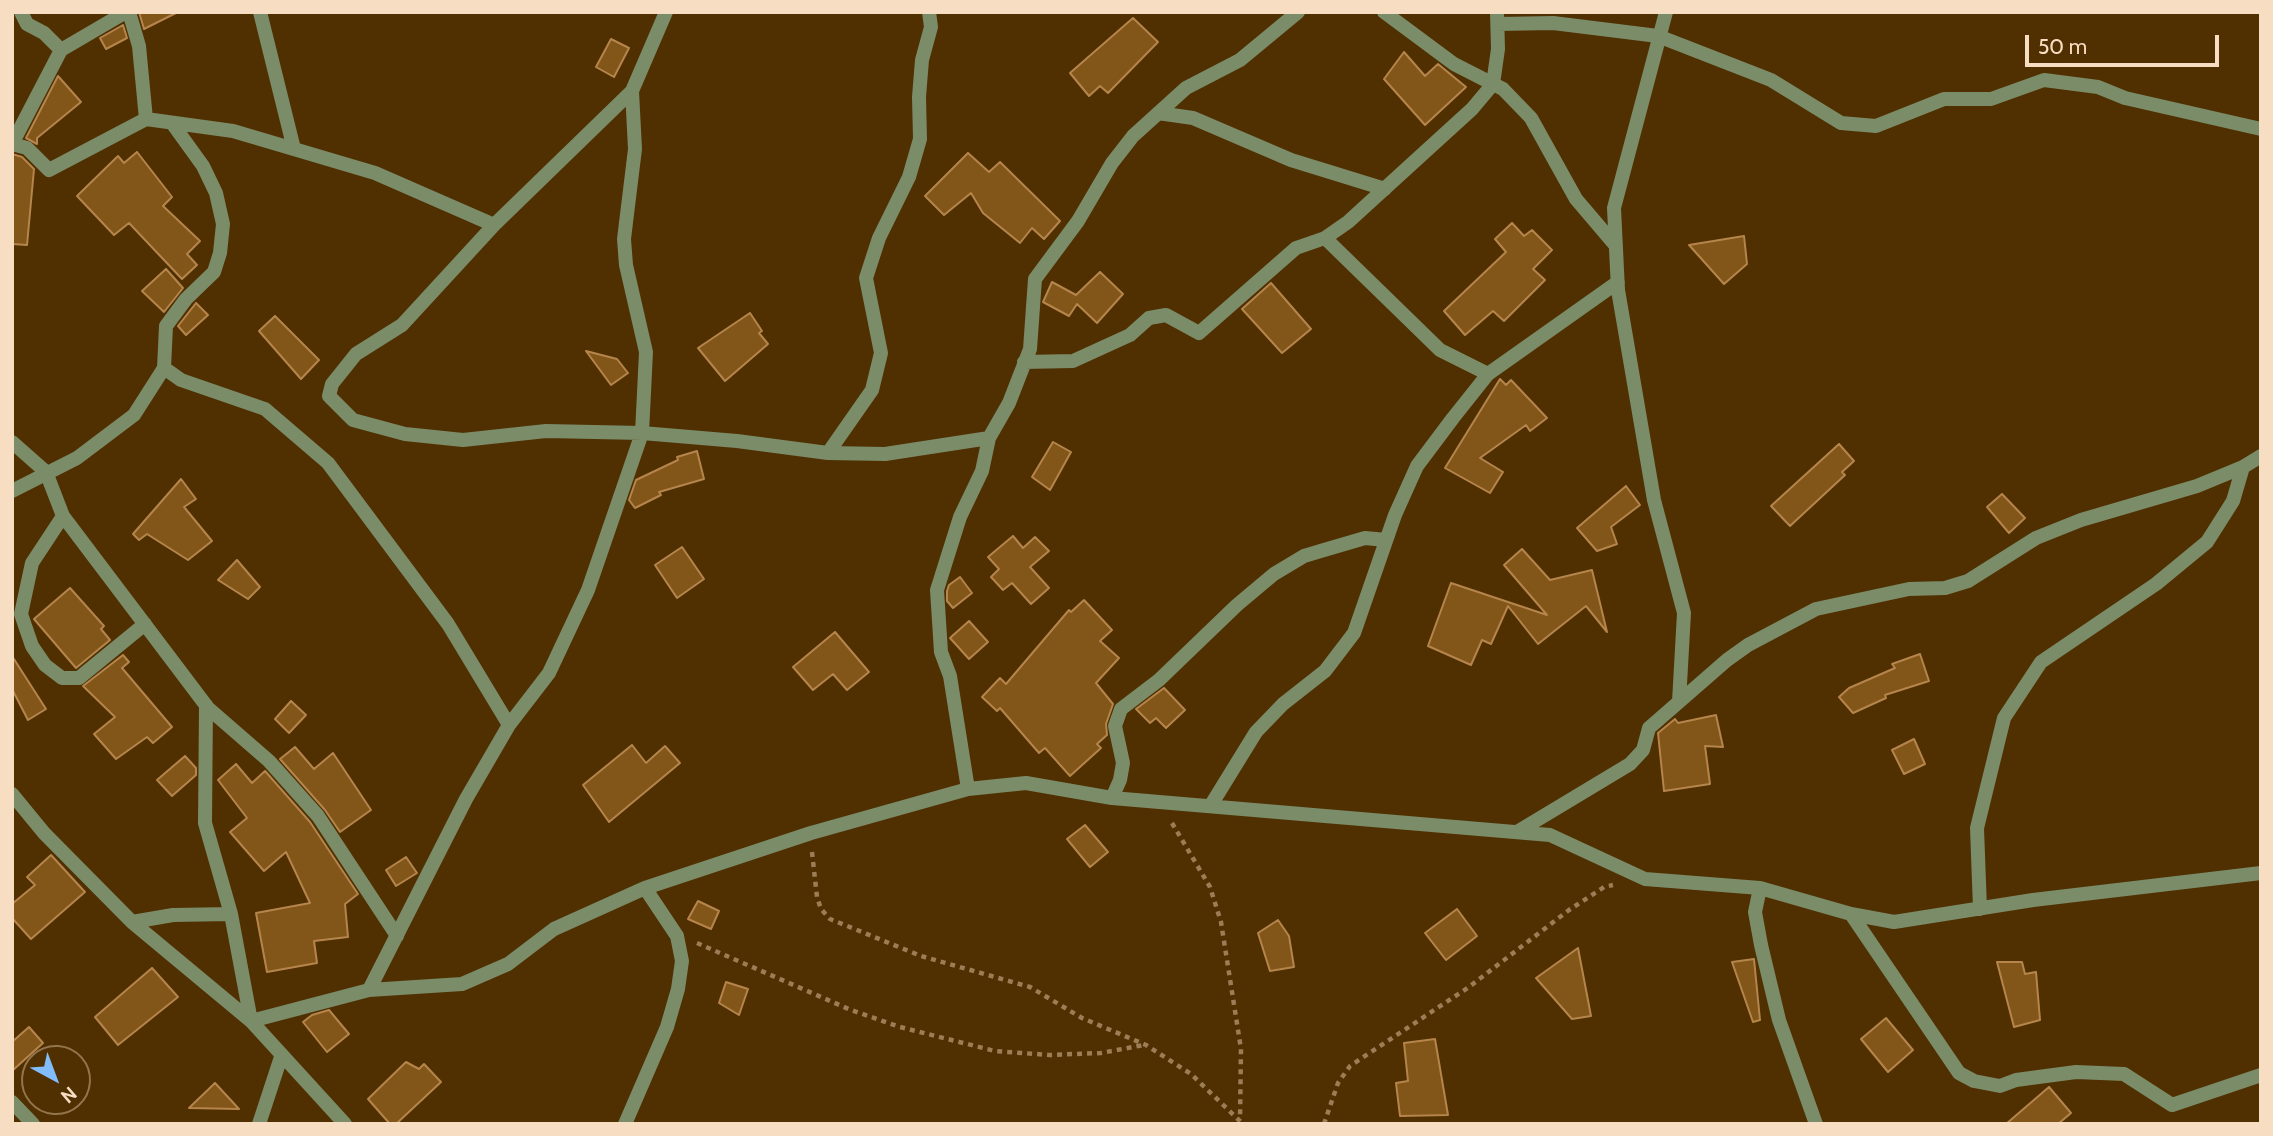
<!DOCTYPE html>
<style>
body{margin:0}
#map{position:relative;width:2273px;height:1136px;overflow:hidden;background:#502f00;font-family:Cabin,sans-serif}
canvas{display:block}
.frame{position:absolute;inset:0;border:14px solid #f7ddc1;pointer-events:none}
.north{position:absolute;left:21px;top:1045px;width:70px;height:70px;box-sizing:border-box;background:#502f00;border:2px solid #93754d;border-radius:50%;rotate:139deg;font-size:19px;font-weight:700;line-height:28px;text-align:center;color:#f7ddc1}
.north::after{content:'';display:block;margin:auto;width:24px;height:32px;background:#80bdfa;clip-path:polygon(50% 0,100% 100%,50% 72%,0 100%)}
.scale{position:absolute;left:2025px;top:35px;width:194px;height:32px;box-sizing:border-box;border:4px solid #f7ddc1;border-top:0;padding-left:9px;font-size:21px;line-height:24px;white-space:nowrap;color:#f7ddc1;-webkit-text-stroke:5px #502f00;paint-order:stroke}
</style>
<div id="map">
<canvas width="2273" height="1136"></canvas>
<div class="frame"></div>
<div class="north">N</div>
<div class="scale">50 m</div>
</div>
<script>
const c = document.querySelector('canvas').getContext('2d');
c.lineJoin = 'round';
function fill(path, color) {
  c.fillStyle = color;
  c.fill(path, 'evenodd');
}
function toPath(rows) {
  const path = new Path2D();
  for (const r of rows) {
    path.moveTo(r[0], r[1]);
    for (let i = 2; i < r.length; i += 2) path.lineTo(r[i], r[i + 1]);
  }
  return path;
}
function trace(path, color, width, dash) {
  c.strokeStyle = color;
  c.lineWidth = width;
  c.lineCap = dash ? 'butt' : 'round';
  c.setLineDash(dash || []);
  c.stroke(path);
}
const building = toPath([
 [139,12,178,12,144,29,139,12],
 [1133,18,1158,42,1108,93,1100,86,1089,96,1070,73,1133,18],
 [123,25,127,38,106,49,100,38,123,25],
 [611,39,629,48,614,77,596,67,611,39],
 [1404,52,1425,76,1438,64,1466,87,1425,125,1384,79,1404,52],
 [58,76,81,102,37,138,37,144,26,138,58,76],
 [137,152,172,197,163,206,200,241,187,254,197,265,182,279,129,223,114,235,77,196,118,156,124,163,137,152],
 [968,153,989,172,1000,162,1060,221,1044,239,1032,228,1020,243,983,213,971,193,944,215,925,196,968,153],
 [12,154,22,157,34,169,27,245,12,244,12,154],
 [1512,223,1524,236,1532,230,1552,250,1533,269,1545,280,1504,321,1493,311,1465,335,1444,311,1506,252,1495,239,1512,223],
 [1744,236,1747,264,1724,284,1689,245,1744,236],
 [166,269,183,288,164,312,142,291,166,269],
 [1100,272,1123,294,1097,323,1077,304,1069,316,1043,302,1052,282,1076,295,1100,272],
 [1271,283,1311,329,1282,353,1242,309,1271,283],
 [196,303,208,315,186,335,178,326,196,303],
 [750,313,762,331,759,333,768,344,725,381,698,348,750,313],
 [275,316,319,360,301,379,259,331,275,316],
 [586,351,617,359,628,373,611,385,586,351],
 [1500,379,1506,385,1511,380,1547,418,1530,431,1526,425,1480,458,1503,472,1490,493,1445,468,1500,379],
 [1053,442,1071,452,1050,490,1032,477,1053,442],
 [1839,444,1854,461,1842,472,1845,475,1790,526,1771,506,1839,444],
 [697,451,704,479,659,492,661,495,635,508,629,500,636,480,678,460,677,457,697,451],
 [181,479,196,499,184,507,212,541,188,560,147,534,139,540,133,534,181,479],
 [1626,486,1640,505,1611,527,1617,544,1597,551,1577,528,1626,486],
 [2002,494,2025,518,2009,533,1987,507,2002,494],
 [1013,536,1023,548,1035,537,1049,551,1030,567,1049,588,1031,604,1012,583,1003,590,991,577,999,569,988,557,1013,536],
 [682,547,704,579,677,598,655,565,682,547],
 [1522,549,1550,580,1592,570,1607,632,1586,606,1538,644,1508,606,1491,644,1482,640,1471,665,1428,646,1451,583,1547,615,1504,565,1522,549],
 [237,560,260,587,248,599,218,580,237,560],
 [960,577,972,593,953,608,947,601,947,591,949,585,960,577],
 [70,588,104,626,101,629,110,640,76,668,34,619,70,588],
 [1084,600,1112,630,1100,641,1119,658,1096,683,1113,704,1106,724,1107,735,1097,744,1101,748,1070,776,1045,748,1039,753,1000,708,997,711,982,697,1000,678,1006,684,1069,610,1071,612,1084,600],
 [969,621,988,642,969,659,950,638,969,621],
 [835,632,869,672,847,690,833,674,813,690,793,667,835,632],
 [1920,654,1929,681,1885,695,1886,698,1853,713,1839,697,1849,688,1895,668,1892,664,1920,654],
 [123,655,129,662,122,668,172,727,153,743,147,737,116,759,94,734,115,717,83,686,123,655],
 [12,656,46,709,28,720,12,689,12,656],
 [1164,688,1185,710,1166,728,1156,718,1150,723,1136,709,1164,688],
 [291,701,306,715,289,733,275,719,291,701],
 [1716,715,1723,747,1705,746,1710,784,1664,791,1658,733,1675,719,1678,723,1716,715],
 [1914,739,1925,764,1904,774,1892,750,1914,739],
 [632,745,646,763,665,746,680,763,609,822,583,785,632,745],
 [295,747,314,769,333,753,371,810,340,832,325,810,280,759,295,747],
 [185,756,196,768,196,775,172,796,157,780,185,756],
 [236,764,252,783,265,771,310,822,358,894,345,904,348,937,314,941,317,963,267,972,256,913,310,903,286,852,264,871,230,832,247,818,218,780,236,764],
 [1085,825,1108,852,1090,867,1067,839,1085,825],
 [51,855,85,892,31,939,12,918,12,904,35,885,27,877,51,855],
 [406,857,417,873,396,886,386,870,406,857],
 [698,901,719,911,711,929,688,919,698,901],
 [1457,909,1477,936,1446,960,1425,933,1457,909],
 [1278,920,1289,936,1294,967,1270,971,1258,933,1278,920],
 [1578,948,1591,1016,1572,1019,1536,978,1578,948],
 [1754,959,1760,1020,1753,1022,1732,962,1754,959],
 [1997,962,2022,962,2025,974,2036,972,2040,1020,2014,1027,1997,962],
 [152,968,178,997,118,1045,95,1017,152,968],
 [726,982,748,989,739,1015,719,1003,726,982],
 [329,1010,349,1034,327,1052,303,1022,312,1015,329,1010],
 [1886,1018,1913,1050,1888,1072,1861,1039,1886,1018],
 [29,1027,43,1043,12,1071,12,1042,29,1027],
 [1435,1039,1448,1115,1400,1116,1396,1083,1408,1081,1404,1043,1435,1039],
 [406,1062,419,1069,424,1064,441,1082,396,1124,390,1124,368,1099,406,1062],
 [215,1083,239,1109,189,1108,215,1083],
 [2049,1087,2071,1113,2058,1124,2006,1124,2049,1087]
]);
fill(building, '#825519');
trace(building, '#b5854c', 2);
trace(toPath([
 [1172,823,1210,887,1221,922,1241,1049,1240,1119],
 [812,852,817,897,821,909,830,919,921,956,1030,987,1082,1018,1146,1045,1191,1074,1243,1124],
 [697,943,851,1010,900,1027,995,1051,1049,1055,1101,1053,1144,1045],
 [1324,1124,1338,1083,1350,1066,1469,987,1569,910,1604,887,1613,885]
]), '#9b7d56', 4.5, [5, 5]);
trace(toPath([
 [21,12,27,24,44,33,61,50],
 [129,12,139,46,146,119,233,131,375,173,494,225],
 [260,12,294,149],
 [1384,12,1454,64,1503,89,1531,118,1576,199,1616,246],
 [1666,12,1614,208,1618,290,1654,500,1684,613,1679,702],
 [1498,24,1553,23,1658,36,1771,80,1841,123,1876,126,1944,99,1991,99,2044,80,2098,87,2125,98,2261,129],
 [632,91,494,225,402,325,356,354,332,384,329,396,353,420,405,434,463,440,546,431,642,433,737,441,828,453,885,454,989,438],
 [1158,113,1193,118,1291,160,1385,189],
 [12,144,61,50,126,12],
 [12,144,27,148,49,170,146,119],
 [1325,238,1440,350,1488,374],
 [1024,362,1073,361,1130,335,1149,318,1166,315,1199,333,1296,248,1325,238,1348,222,1472,109,1493,84,1498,49,1497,12],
 [164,368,181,380,265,409,328,463,448,624,509,725],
 [12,442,46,472,63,516,208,708,269,761,318,816,397,936],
 [828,453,872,390,881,353,866,278,879,238,909,177,920,139,919,97,922,60,931,27,929,12],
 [12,491,77,458,134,415,164,368,166,326,186,299,214,272,220,253,223,224,216,193,203,166,172,123],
 [63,516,32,563,21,614,32,646,45,665,62,678,79,678,145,624],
 [206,705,205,823,231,914],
 [968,789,950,676,941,652,937,590,960,517,982,471,989,438,1009,403,1030,349,1035,279,1078,221,1112,163,1133,136,1186,88,1240,60,1298,12],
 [12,794,44,833,132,922,173,915,231,914,251,1021],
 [1112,798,1120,780,1123,763,1115,726,1121,709,1159,680,1237,605,1274,574,1304,556,1324,550,1365,538,1386,540],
 [1211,805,1256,732,1283,704,1325,671,1354,633,1395,515,1417,466,1453,418,1488,374,1618,282],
 [1517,832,1630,764,1643,750,1649,728,1727,660,1748,645,1816,609,1909,589,1945,588,1968,581,2036,538,2081,520,2197,486,2243,467,2261,456],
 [1760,888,1755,912,1761,945,1779,1020,1816,1124],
 [1980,909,1977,828,2004,718,2041,662,2156,584,2207,542,2233,501,2243,467],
 [1851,914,1959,1073,1974,1081,2000,1086,2016,1080,2076,1072,2124,1074,2172,1105,2261,1075],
 [132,922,251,1021,345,1124],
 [369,990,466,799,509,725,549,673,588,590,642,433,646,352,626,265,624,239,635,149,632,91,666,12],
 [251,1021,369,990,462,984,508,964,554,929,645,888,811,833,968,789,1026,783,1112,798,1550,835,1645,879,1760,888,1851,914,1894,922,2033,900,2261,873],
 [12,1102,33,1124],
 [259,1124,281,1057],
 [625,1124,667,1027,678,989,682,961,677,936,645,888]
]), '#7a8c68', 14);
</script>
